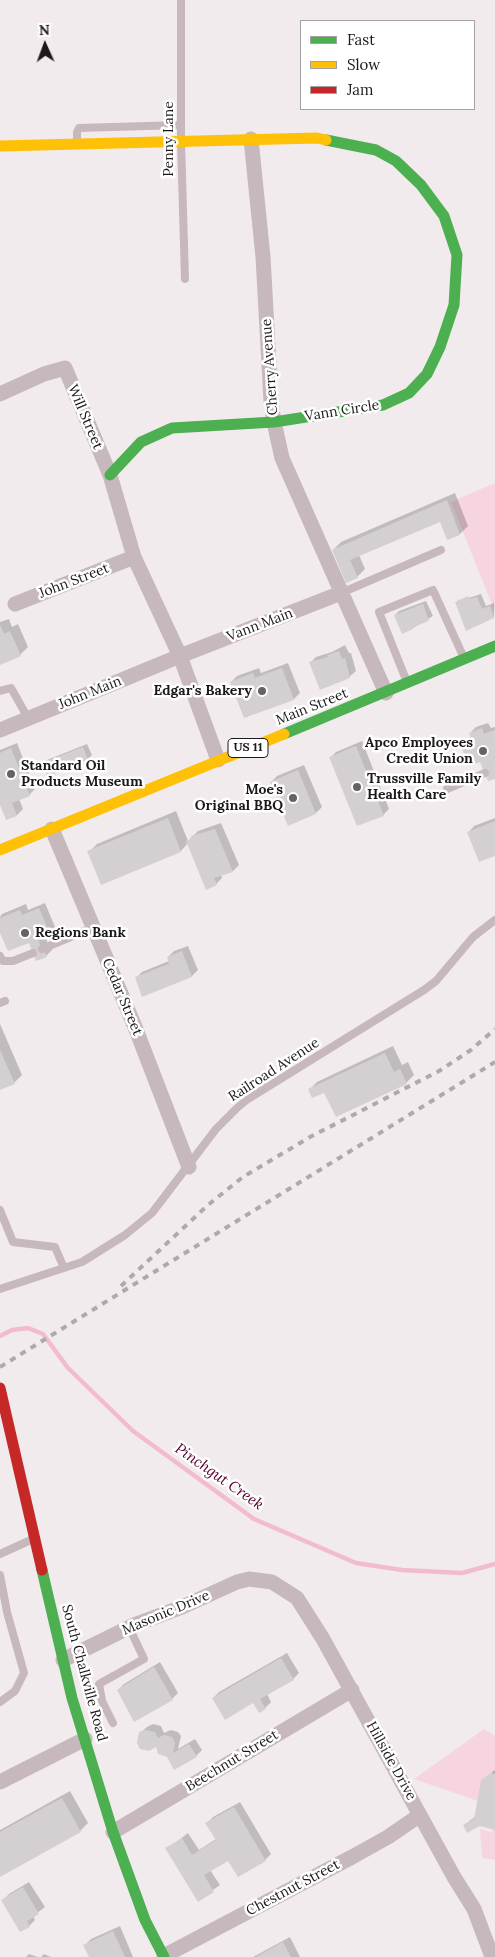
<!DOCTYPE html>
<style>
body{margin:0}
#map{position:relative;width:495px;height:1957px;overflow:hidden;background:#f1ebed;font-family:Lora,serif}
canvas{display:block}
.legend{position:absolute;left:300px;top:20px;width:175px;height:90px;box-sizing:border-box;background:#fff;border:1px solid #a4a3a3;margin:0;padding:6px 9px;list-style:none;font-size:15px;color:#1c191a}
.legend li{display:flex;align-items:center;gap:10px;height:25px}
.legend b{width:25px;border:1px solid #a4a3a3}
.north{position:absolute;left:20px;top:20px;width:50px;height:50px;-webkit-text-stroke:4px #fff;paint-order:stroke;rotate:358deg;font-size:14px;font-weight:700;line-height:20px;text-align:center;color:#1c191a}
.north::after{content:'';display:block;margin:auto;width:18px;height:22px;background:#1c191a;clip-path:polygon(50% 0,100% 100%,50% 72%,0 100%)}
</style>
<div id="map">
<canvas width="495" height="1957"></canvas>
<ul class="legend">
<li><b style="height:6px;background:#4caf50"></b>Fast</li>
<li><b style="height:6px;background:#ffc107"></b>Slow</li>
<li><b style="height:6px;background:#c62828"></b>Jam</li>
</ul>
<div class="north">N</div>
</div>
<script>
const c = document.querySelector('canvas').getContext('2d');
c.lineJoin = 'round';
function fill(path, color) {
  c.fillStyle = color;
  c.fill(path, 'evenodd');
}
function toPath(rows) {
  const path = new Path2D();
  for (const r of rows) {
    path.moveTo(r[0], r[1]);
    for (let i = 2; i < r.length; i += 2) path.lineTo(r[i], r[i + 1]);
  }
  return path;
}
function trace(path, color, width, dash) {
  c.strokeStyle = color;
  c.lineWidth = width;
  c.lineCap = dash ? 'butt' : 'round';
  c.setLineDash(dash || []);
  c.stroke(path);
}
function write(font, color, halo, rows, align = 'center') {
  c.font = font + ' Lora,serif';
  c.lineWidth = 5;
  c.setLineDash([]);
  c.textBaseline = 'middle';
  c.strokeStyle = halo;
  c.fillStyle = color;
  for (const [text, x, y, turn = 0] of rows) {
    c.save();
    c.translate(x, y);
    c.rotate((+turn || 0) * Math.PI / 180);
    c.textAlign = isNaN(turn) ? turn : align;
    if (halo) c.strokeText(text, 0, 0);
    c.fillText(text, 0, 0);
    c.restore();
  }
}
fill(toPath([
 [495,483,495,612,451,502],
 [484,1729,495,1736,495,1774,478,1801,414,1779],
 [480,1829,492,1832,492,1829,495,1830,495,1860,482,1858]
]), '#f6d5e0');
fill(toPath([
 [455,493,468,526,460,534,448,538,441,520,359,555,365,569,357,577,346,582,333,550,341,542],
 [481,594,486,606,494,603,494,617,457,602,459,599,459,601],
 [426,601,433,616,413,628,395,615,399,611],
 [9,619,12,627,18,624,28,647,20,655,0,664,0,622],
 [345,645,349,653,351,653,356,671,349,677,310,663,316,657,332,652],
 [288,663,300,693,294,699,245,717,231,682,237,676,259,668,261,673],
 [488,723,491,728,495,727,495,777,481,760,461,744,471,736,470,733,476,727],
 [362,741,389,809,383,815,330,758,336,752],
 [17,743,35,789,29,795,19,799,23,809,17,815,7,818,0,802,0,750],
 [87,744,92,755,88,759,43,764,47,760],
 [304,765,322,807,316,813,271,782,277,776],
 [176,811,188,841,198,831,221,823,239,865,233,871,221,875,222,878,216,884,188,843,181,851,89,852,97,844],
 [495,818,495,854,468,833,474,826],
 [45,903,55,927,45,935,49,948,51,947,52,950,46,956,29,942,0,929,0,917,2,914,26,904,28,910],
 [188,946,198,970,192,976,142,995,136,978,142,972,169,961,168,957,174,951],
 [0,1024,22,1075,14,1083,0,1089],
 [393,1046,402,1065,408,1062,414,1075,406,1083,325,1091,309,1090,317,1082],
 [287,1653,299,1673,293,1679,267,1694,271,1702,265,1708,253,1702,213,1698,219,1692],
 [160,1662,178,1693,172,1699,134,1720,118,1690,124,1684],
 [153,1724,161,1726,164,1733,171,1730,178,1732,181,1736,178,1749,195,1739,202,1750,196,1756,168,1756,157,1745,140,1733,147,1727],
 [495,1770,495,1828,480,1825,464,1825,476,1816,489,1775],
 [70,1791,88,1823,80,1831,0,1875,0,1830],
 [240,1802,271,1854,265,1860,228,1859,210,1870,220,1885,199,1900,167,1849,188,1833,199,1850,216,1839,207,1823,213,1817],
 [29,1882,45,1907,33,1916,35,1920,29,1926,3,1900,9,1894],
 [120,1926,133,1957,90,1957,85,1945,91,1939],
 [290,1937,300,1957,253,1957],
 [29,1954,38,1957,26,1957],
 [44,1954,51,1957,41,1957]
]), '#0003');
trace(toPath([
 [0,1336,12,1330,28,1328,43,1334,68,1368,133,1431,254,1519,356,1563,402,1570,462,1573,495,1564]
]), '#f3bbce', 4.5);
fill(toPath([
 [447,500,460,535,447,540,440,522,350,560,358,578,346,583,332,550],
 [468,596,470,599,477,597,482,609,490,606,494,618,466,631,455,602],
 [423,604,429,621,413,627,413,629,402,634,394,615],
 [0,625,4,634,10,631,21,656,0,665],
 [339,651,342,659,345,658,350,678,320,690,309,662,328,657,327,655],
 [282,668,294,700,244,718,230,682,253,673,255,678],
 [482,728,484,734,495,730,495,779,488,781,480,762,469,766,460,744,471,739,469,733],
 [356,746,384,816,357,826,329,757],
 [83,747,88,760,47,777,42,763],
 [11,748,30,796,12,803,17,816,6,820,0,805,0,753],
 [298,770,316,814,288,826,270,782],
 [168,818,181,852,101,885,87,851],
 [495,821,495,856,479,862,467,832],
 [215,829,233,872,214,878,217,885,206,890,186,841,192,838,191,836],
 [39,908,50,934,38,939,43,953,45,952,47,957,36,961,29,943,8,951,0,933,0,918,20,910,22,915],
 [182,951,192,977,142,997,135,977,169,964,167,957],
 [0,1050,15,1084,0,1090],
 [385,1053,394,1072,400,1069,407,1084,336,1117,324,1093,312,1098,308,1089],
 [281,1658,294,1680,260,1699,266,1709,259,1713,253,1703,225,1720,212,1698],
 [154,1667,173,1700,134,1722,117,1690],
 [146,1730,155,1732,158,1738,164,1735,172,1737,175,1743,173,1753,189,1744,197,1757,174,1770,167,1757,158,1754,156,1747,149,1751,140,1749,137,1743,139,1732],
 [491,1773,495,1774,495,1830,480,1826,467,1833,463,1825,474,1819,481,1780],
 [62,1798,81,1832,0,1877,0,1832],
 [234,1807,266,1861,238,1877,228,1861,204,1875,214,1892,198,1902,165,1848,182,1838,192,1855,216,1840,205,1823],
 [23,1887,39,1914,27,1921,30,1927,20,1932,1,1900],
 [113,1931,125,1957,89,1957,83,1945],
 [283,1942,291,1957,256,1957]
]), '#d4d0d2');
trace(toPath([
 [181,0,181,141,185,279],
 [77,144,77,132,79,128,181,125],
 [341,593,441,550],
 [407,682,379,612,433,590,464,658],
 [0,691,11,688,28,718],
 [447,789,485,773],
 [42,949,92,928],
 [0,956,3,961,13,961,33,953],
 [0,1003,5,1001],
 [0,1210,13,1242,55,1247,64,1268],
 [0,1289,82,1262,125,1235,152,1213,216,1129,238,1107,248,1099,424,990,436,981,473,937,495,920],
 [0,1554,33,1539],
 [0,1575,7,1612,24,1673,15,1691,0,1702],
 [113,1723,102,1701,99,1684,144,1659,129,1627]
]), '#c6b8bd', 8);
trace(toPath([
 [251,139,263,257,271,401,274,422,282,458,386,693],
 [0,394,44,374,65,368,110,475,134,557,180,656,218,760],
 [15,604,134,557],
 [0,730,180,656,341,593],
 [52,829,135,1027,189,1167],
 [63,1660,134,1625,182,1607,237,1582,249,1579,272,1582,297,1598,323,1639,454,1877,474,1909,491,1954],
 [0,1782,85,1739],
 [113,1832,352,1690],
 [164,1956,352,1857,388,1837,420,1815]
]), '#c6b8bd', 15);
trace(toPath([
 [110,475,141,442,172,428,274,422,383,405,409,393,427,374,440,347,454,305,457,255,444,216,421,185,396,161,376,150,326,140],
 [284,734,495,646],
 [42,1570,72,1698,113,1832,145,1920,164,1957]
]), '#4caf50', 11);
trace(toPath([
 [0,146,317,138,326,140],
 [0,850,284,734]
]), '#ffc107', 11);
trace(toPath([
 [0,1388,42,1570]
]), '#c62828', 11);
trace(toPath([
 [121,1286,208,1205,243,1177,310,1137,439,1071,471,1050,495,1029],
 [0,1367,495,1062]
]), '#b0a8aa', 4, [6, 6]);
for (const [x, y, r, color] of [
 [262,691,5,"#676264"],
 [483,751,5,"#676264"],
 [11,774,5,"#676264"],
 [357,787,5,"#676264"],
 [293,798,5,"#676264"],
 [25,933,5,"#676264"]
]) {
  const dot = new Path2D();
  dot.arc(x, y, r, 0, 2 * Math.PI);
  c.fillStyle = color;
  c.fill(dot);
  trace(dot, '#fff', 2);
}
for (const [x, y, w] of [
 [248,748,40]
]) {
  const box = new Path2D();
  box.roundRect(x - w / 2, y - 9.5, w, 19, 4);
  c.fillStyle = '#fff';
  c.fill(box);
  trace(box, '#1c191a', 1);
}
write('bold 12px', '#1c191a', null, [
 ["US 11",248,748]
]);
write('14px', '#1c191a', '#fff', [
 ["Penny Lane",169,139,-90],
 ["Cherry Avenue",270,367,-94],
 ["Vann Circle",342,411,-9],
 ["Will Street",85,417,67],
 ["John Street",74,581,-21],
 ["Vann Main",260,625,-21],
 ["John Main",90,693,-22],
 ["Main Street",312,707,-22],
 ["Cedar Street",122,997,67],
 ["Railroad Avenue",274,1070,-33],
 ["Masonic Drive",166,1613,-23],
 ["South Chalkville Road",84,1673,75],
 ["Beechnut Street",232,1761,-31],
 ["Hillside Drive",391,1761,61],
 ["Chestnut Street",293,1888,-28]
]);
write('bold 14px', '#1c191a', '#fff', [
 ["Edgar's Bakery",252,691],
 ["Apco Employees",473,743],
 ["Credit Union",473,759],
 ["Standard Oil",21,766,"left"],
 ["Products Museum",21,782,"left"],
 ["Trussville Family",367,779,"left"],
 ["Health Care",367,795,"left"],
 ["Moe's",283,790],
 ["Original BBQ",283,806],
 ["Regions Bank",35,933,"left"]
], 'right');
write('italic 15px', '#58012f', '#fff', [
 ["Pinchgut Creek",219,1477,35]
]);
</script>
